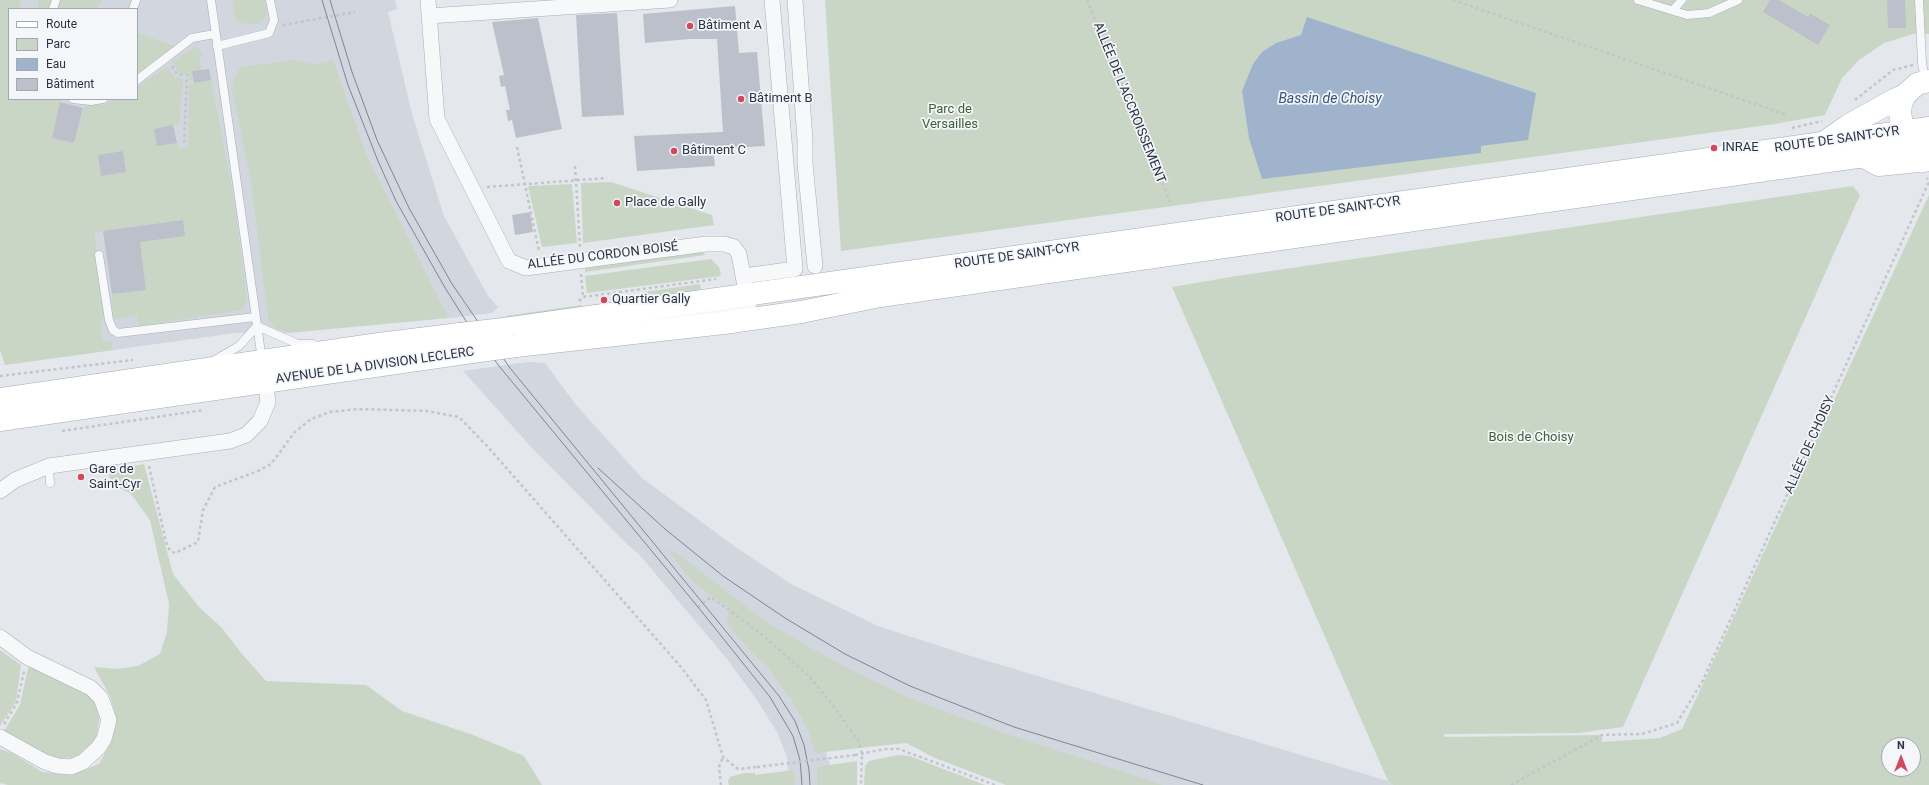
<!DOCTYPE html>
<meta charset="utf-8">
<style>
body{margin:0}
#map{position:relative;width:1929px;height:785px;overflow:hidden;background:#e4e7ec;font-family:Roboto,sans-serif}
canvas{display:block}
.legend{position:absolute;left:8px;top:8px;width:130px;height:92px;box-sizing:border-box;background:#f4f6f9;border:1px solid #a4a8b1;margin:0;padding:5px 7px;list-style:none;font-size:12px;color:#2b3445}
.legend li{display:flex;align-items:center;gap:8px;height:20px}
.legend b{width:20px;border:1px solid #a4a8b1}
.north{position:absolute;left:1881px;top:737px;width:40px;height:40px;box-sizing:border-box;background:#f4f6f9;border:1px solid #a4a8b1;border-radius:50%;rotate:0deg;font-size:11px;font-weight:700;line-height:16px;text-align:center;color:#2b3445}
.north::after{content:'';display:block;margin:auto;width:14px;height:18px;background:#d1495b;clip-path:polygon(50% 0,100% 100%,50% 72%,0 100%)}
</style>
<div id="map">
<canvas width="1929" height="785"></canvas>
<ul class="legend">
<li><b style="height:5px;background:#fff"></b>Route</li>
<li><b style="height:11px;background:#c9d6c5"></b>Parc</li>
<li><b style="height:11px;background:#9fb4cc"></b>Eau</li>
<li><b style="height:11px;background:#bbc0ca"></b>Bâtiment</li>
</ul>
<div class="north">N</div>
</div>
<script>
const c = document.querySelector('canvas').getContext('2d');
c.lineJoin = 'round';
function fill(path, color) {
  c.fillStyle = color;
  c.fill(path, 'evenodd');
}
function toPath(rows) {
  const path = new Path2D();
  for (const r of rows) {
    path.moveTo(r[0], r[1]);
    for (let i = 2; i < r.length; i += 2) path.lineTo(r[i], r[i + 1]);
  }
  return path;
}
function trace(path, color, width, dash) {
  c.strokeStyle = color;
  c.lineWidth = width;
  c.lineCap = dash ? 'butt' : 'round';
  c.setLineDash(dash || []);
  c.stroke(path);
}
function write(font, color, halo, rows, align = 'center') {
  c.font = font + ' Roboto,sans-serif';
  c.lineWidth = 3.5;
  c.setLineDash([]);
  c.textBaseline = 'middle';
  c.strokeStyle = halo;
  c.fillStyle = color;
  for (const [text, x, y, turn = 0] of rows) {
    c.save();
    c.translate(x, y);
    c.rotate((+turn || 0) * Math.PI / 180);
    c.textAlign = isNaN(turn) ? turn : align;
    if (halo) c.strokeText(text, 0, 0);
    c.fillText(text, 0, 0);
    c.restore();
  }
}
fill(toPath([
 [0,0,395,0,397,9,388,12,412,114,444,216,488,296,498,307,492,313,449,318,365,151,267,306,268,318,274,328,288,333,235,333,5,365,0,350],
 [9,9,137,9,137,99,9,99],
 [527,362,545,363,576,405,642,478,734,546,791,584,878,626,961,653,1388,781,1393,785,1097,785,914,735,821,737,831,768,830,785,790,785,787,757,778,734,757,700,727,659,638,553,628,545,532,448,463,371]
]), '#d2d6de');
fill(toPath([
 [0,0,19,0,21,9,9,9,9,99,61,99,52,138,74,143,85,105,101,105,116,99,137,99,137,87,167,67,175,77,183,79,179,124,154,129,157,146,177,143,180,149,188,148,189,84,211,80,233,194,247,300,242,310,138,326,137,316,113,319,112,294,146,289,140,242,185,236,183,220,94,232,105,315,104,320,100,322,103,342,111,341,113,350,5,365,0,350],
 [123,151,126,172,101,176,98,155],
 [38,0,52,0,49,9,39,9],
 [61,0,101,0,97,9,58,9],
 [232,0,265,0,267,14,261,22,251,25,242,23,236,21],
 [825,0,1929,0,1929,34,1913,34,1884,43,1859,60,1842,78,1825,115,1775,124,841,251],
 [137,33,175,46,137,74],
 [196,46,203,55,200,56,201,70,192,71,194,81,189,80,188,74,178,72,172,61],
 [294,60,315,65,333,60,365,151,449,318,288,333,274,328,268,318,250,176,232,90,233,83,237,72,242,67],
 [611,182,712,215,714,225,583,243,581,183],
 [572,184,577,243,542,247,528,186],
 [1853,186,1860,195,1623,727,1577,733,1444,734,1445,737,1602,735,1602,742,1660,738,1682,729,1929,195,1929,785,1393,785,1388,781,1172,287,1237,276],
 [1889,745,1913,745,1913,769,1889,769],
 [701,250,705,255,585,272,585,267],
 [711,259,719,267,721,276,587,293,585,276],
 [700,284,701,292,668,297,649,294,644,295,644,292],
 [581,305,582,308,507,320,506,316],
 [144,464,173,574,199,607,222,628,242,654,266,681,366,685,402,711,473,735,524,756,542,785,8,785,0,783,0,749,12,753,42,772,71,775,99,764,111,742,117,720,110,696,94,667,117,669,138,666,160,654,167,632,169,604,150,520,131,494,112,484,108,471],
 [667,549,681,556,769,624,845,667,909,698,1001,732,1163,785,1006,785,935,758,906,743,815,753,808,730,793,702,764,662,757,658,727,624,729,608,692,581],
 [0,650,21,665,16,702,0,726],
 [30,663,90,694,95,703,99,712,99,722,96,740,80,754,71,758,55,758,2,734,20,705,27,672],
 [898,755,910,756,985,785,864,785,865,766,869,761],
 [857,761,857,785,817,785,817,767],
 [794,770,794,785,729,785,728,781,730,777,744,773,755,773,755,775]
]), '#c9d6c5');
fill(toPath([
 [1307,17,1536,93,1528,140,1481,146,1481,153,1262,179,1249,138,1242,91,1253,64,1262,52,1276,43,1301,35]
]), '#9fb4cc');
fill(toPath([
 [1770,0,1779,0,1808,17,1810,14,1830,25,1818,45,1763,12],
 [1887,0,1905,0,1906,28,1888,28],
 [735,6,739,53,757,52,765,146,713,149,715,166,637,171,634,136,723,132,717,39,689,39,645,43,643,14],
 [617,13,624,115,582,117,576,15],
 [538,18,562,129,516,138,512,120,508,121,506,110,510,110,505,86,501,87,499,76,504,75,492,22],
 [209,69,211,80,194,83,192,71],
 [60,102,83,108,74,143,52,138],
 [173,125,177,143,157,146,154,129],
 [123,151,126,172,101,176,98,155],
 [530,212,533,232,515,235,512,215],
 [183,220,185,236,140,242,146,290,112,294,103,231]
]), '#bbc0ca');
const lane = toPath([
 [211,0,262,360],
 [1638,0,1687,15,1709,13,1738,0],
 [1919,0,1922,63,1925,80],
 [53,9,56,0],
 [133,9,136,0],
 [1673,10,1682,0],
 [217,46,269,33,274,20,270,0],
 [137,80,192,38,215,34],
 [73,99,91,101,103,99],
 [99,255,109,320,113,330,118,333,255,317],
 [215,360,239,346,257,326,298,344,313,344],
 [49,466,50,483]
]);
const street = toPath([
 [428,0,437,119,509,261,526,268,706,244,724,244,734,247,739,254,751,319],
 [795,0,805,140,805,164,815,266],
 [429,16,670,0],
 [744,276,795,269,772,0],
 [641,322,749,305],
 [0,491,15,480,49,466,230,441,246,435,260,421,268,402,264,373],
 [0,637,27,657,91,688,101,698,109,720,104,739,98,748,83,762,71,767,58,766,45,762,0,737]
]);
const secondary = toPath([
 [1825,142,1849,125,1896,99,1905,95],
 [1864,157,1879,165,1929,160],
 [1924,161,1902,123,1900,114,1901,104,1905,95,1917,84,1929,81]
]);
const primary = toPath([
 [504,329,1929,128],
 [516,346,724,323,801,312,880,296,1929,147],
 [0,399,379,344,460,334],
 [0,420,472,352]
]);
trace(lane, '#a9aeb7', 9);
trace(street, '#a9aeb7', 16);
trace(secondary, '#a9aeb7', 23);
trace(primary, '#a3abb8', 23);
trace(toPath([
 [1087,0,1172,206],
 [1453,0,1787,115],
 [283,25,355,12],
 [172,66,177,74,187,75,184,145],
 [1855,100,1893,70,1913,65],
 [1792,128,1822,121],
 [517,147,539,251],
 [575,166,580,247],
 [487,187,607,178],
 [581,274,583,297],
 [579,301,583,297,716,279],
 [0,376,133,360],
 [62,431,204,410],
 [149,466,166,542,170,551,175,553,198,542,203,510,215,487,258,471,271,464,295,432,311,419,330,412,358,409,427,411,459,417,488,447,681,667,706,700,723,757,738,769,757,767],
 [698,607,711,597,759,632,809,676,832,704,859,742,862,754,861,785],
 [4,724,17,703,24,671],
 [855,755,885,749,899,749,995,785],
 [721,785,719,767,723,757],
 [1511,785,1602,735,1642,734,1677,723,1703,680,1928,184,1927,178]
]), '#c2c5cb', 2.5, [3, 3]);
trace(lane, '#f7f8fa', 8);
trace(street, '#f7f8fa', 15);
trace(secondary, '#fff', 22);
trace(primary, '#fff', 22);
trace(toPath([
 [322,0,348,85,378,161,396,201,444,286,471,329,499,366,698,607,770,697,793,736,800,760,802,785],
 [330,0,352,72,377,140,409,208,452,284,510,368,779,696,795,721,804,745,809,770,810,785],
 [598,468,665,529,723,576,785,618,845,654,910,686,1014,727,1203,785]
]), '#7d8696', 1);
const primaryBridge = toPath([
 [460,334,504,329],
 [472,352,516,346]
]);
trace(primaryBridge, '#a3abb8', 23, []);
trace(toPath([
 [757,767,855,755]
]), '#c2c5cb', 2.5, [3, 3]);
trace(primaryBridge, '#fff', 22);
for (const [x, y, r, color] of [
 [690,26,4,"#d1495b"],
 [741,99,4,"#d1495b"],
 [1714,148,4,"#d1495b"],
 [674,151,4,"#d1495b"],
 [617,203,4,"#d1495b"],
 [604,300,4,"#d1495b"],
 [81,477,4,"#d1495b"]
]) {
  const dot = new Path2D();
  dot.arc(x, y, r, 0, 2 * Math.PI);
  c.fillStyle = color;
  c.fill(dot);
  trace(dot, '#f4f6f9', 1.5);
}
write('13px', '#2b3445', '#f4f6f9', [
 ["Bâtiment A",698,26],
 ["Bâtiment B",749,99],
 ["INRAE",1722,148],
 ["Bâtiment C",682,151],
 ["Place de Gally",625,203],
 ["Quartier Gally",612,300],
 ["Gare de",89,470],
 ["Saint-Cyr",89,485]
], 'left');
write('13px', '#2b3445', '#f4f6f9', [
 ["ALLÉE DE L'ACCROISSEMENT",1129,103,68],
 ["ROUTE DE SAINT-CYR",1837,140,-8],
 ["ROUTE DE SAINT-CYR",1338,210,-8],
 ["ALLÉE DU CORDON BOISÉ",603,256,-7],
 ["ROUTE DE SAINT-CYR",1017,256,-8],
 ["AVENUE DE LA DIVISION LECLERC",375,366,-8],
 ["ALLÉE DE CHOISY",1810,445,-66]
]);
write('13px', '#3f6138', '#f4f6f9', [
 ["Parc de",950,110],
 ["Versailles",950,125],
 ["Bois de Choisy",1531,438]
]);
write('italic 14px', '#34527a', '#f4f6f9', [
 ["Bassin de Choisy",1330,99]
]);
</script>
